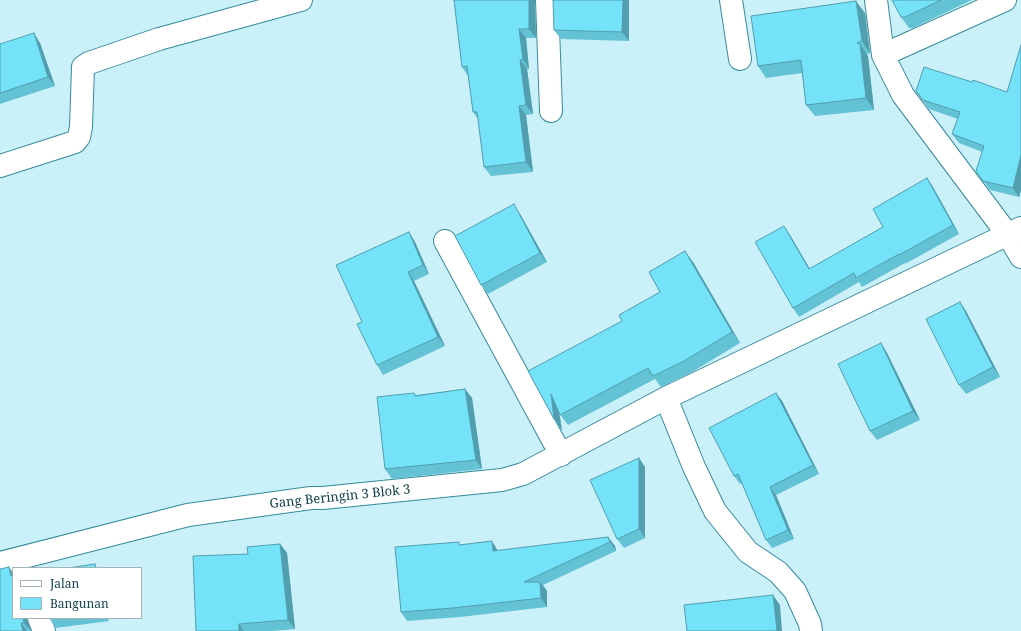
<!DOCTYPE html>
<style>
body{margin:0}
#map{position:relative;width:1021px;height:631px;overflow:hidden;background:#caf1f9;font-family:"Noto Serif",serif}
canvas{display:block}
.legend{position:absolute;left:12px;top:567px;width:130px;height:52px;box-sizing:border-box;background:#fff;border:1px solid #a0b3b7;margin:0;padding:5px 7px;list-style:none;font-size:12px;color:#11424b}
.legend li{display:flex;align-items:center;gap:8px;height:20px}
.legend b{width:20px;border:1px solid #a0b3b7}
</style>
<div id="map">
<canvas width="1021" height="631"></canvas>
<ul class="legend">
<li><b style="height:5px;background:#fff"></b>Jalan</li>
<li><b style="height:11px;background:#74e2f8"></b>Bangunan</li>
</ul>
</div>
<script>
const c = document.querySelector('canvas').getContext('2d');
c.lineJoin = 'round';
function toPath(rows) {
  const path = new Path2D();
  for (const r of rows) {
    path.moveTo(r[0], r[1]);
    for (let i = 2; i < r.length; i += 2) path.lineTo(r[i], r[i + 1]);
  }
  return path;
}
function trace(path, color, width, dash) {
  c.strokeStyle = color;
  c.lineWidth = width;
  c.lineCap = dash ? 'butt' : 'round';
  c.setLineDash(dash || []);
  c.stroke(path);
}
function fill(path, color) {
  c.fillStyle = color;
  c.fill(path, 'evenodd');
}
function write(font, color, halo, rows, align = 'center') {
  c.font = font + ' "Noto Serif",serif';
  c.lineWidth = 3.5;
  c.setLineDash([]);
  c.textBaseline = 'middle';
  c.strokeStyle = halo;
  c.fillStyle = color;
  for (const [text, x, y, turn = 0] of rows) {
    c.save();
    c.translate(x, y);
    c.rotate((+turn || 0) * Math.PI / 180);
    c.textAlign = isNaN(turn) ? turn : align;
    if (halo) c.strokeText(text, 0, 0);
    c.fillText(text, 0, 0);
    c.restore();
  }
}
const minor = toPath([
 [547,0,551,111],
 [731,0,740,59],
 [876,0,883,55,903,95,1008,235,1021,257],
 [883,55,1005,0],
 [0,166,75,142,79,137,81,127,83,67,89,63,159,39,301,0],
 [445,241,561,455],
 [666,398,694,467,715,511,748,552,778,572,795,591,810,624,811,631],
 [0,563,188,515,311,498,323,498,502,480,523,474,666,398,1021,228],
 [39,618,44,631]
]);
trace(minor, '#358b9b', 24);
trace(minor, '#fff', 22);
fill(toPath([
 [454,0,535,0,536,38,526,38,529,69,527,69,533,114,526,115,533,172,491,176,484,167,478,119,473,112,468,76,462,67],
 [629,0,629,41,561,39,554,30],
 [892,0,972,0,913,28,909,28,901,17],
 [865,13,870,53,867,54,868,56,874,110,815,116,806,105,802,73,766,78,758,66],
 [40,43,55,86,0,104,0,44],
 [1021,45,1021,190,1019,197,990,190,976,171,982,152,959,143,952,134,958,119,929,109,916,91,972,82,1007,92],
 [927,178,933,187,959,234,905,264,905,263,862,287,859,282,799,317,793,308,790,235,810,269,883,227],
 [520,214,547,262,488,294,481,285],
 [409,232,415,242,429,274,414,281,445,346,383,375,377,365],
 [693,262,740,343,692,372,661,387,655,379,568,425,559,413,562,430,554,419,622,321,660,292],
 [966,311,1000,377,966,394,959,385],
 [881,343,887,353,920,420,877,440,870,431],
 [465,389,472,398,482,469,392,479,385,469,414,393,416,395],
 [776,393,782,401,819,474,776,495,794,539,772,548,766,540,742,483,740,484,734,476],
 [645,467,645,538,624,548,617,539],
 [608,537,615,546,616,551,543,585,547,591,547,607,460,617,407,621,401,612,461,545,498,551],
 [280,544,287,553,295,629,272,631,196,631,248,554],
 [13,618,27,618,31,631,0,631],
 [49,618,108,618,109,621,56,628]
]), '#64c2d5');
fill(toPath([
 [529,0,535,0,536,38,529,29],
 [623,0,629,0,629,41,622,32],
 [856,1,865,13,870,53,862,41],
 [519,29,526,38,529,69,523,59],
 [34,33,40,43,55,86,48,77],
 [860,44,868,56,874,110,866,98],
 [520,60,527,69,533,114,526,105],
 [519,106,526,115,533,172,526,162],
 [1021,155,1021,190,1019,197,1013,188],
 [927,178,933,187,959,234,953,225],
 [514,204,520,214,547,262,540,253],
 [784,226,790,235,815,278,809,269],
 [409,232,415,242,429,274,423,265],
 [685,251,693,262,740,343,732,332],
 [408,272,414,281,445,346,438,337],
 [960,302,966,311,1000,377,993,367],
 [881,343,887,353,920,420,913,411],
 [465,389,472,398,482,469,476,460],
 [776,393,782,401,819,474,813,465],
 [551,394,558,405,562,430,554,419],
 [639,458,645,467,645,538,639,529],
 [770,487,776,495,794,539,788,530],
 [608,537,615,546,616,551,610,542],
 [492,541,498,551,493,551],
 [280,544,287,553,295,629,288,620],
 [9,567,13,573,13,579,11,576],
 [540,582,547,591,547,607,541,598],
 [773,595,780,605,782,631,777,631],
 [23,618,27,618,31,631,24,623],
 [21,623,27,631,23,631],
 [239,624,244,631,239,631]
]), '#519eae');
const building = toPath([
 [454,0,529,0,529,29,519,29,523,59,520,60,526,105,519,106,526,162,484,167,477,112,473,112,467,66,462,67,454,0],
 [553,0,623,0,622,32,554,30,553,0],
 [892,0,941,0,905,17,901,17,892,0],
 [856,1,862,41,857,43,860,44,866,98,806,105,801,60,758,66,751,16,856,1],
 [34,33,48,77,0,93,0,44,34,33],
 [1021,45,1021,155,1013,188,983,181,976,171,984,146,952,134,960,112,923,100,916,91,924,67,972,82,973,80,1007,92,1021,45],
 [927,178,953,225,899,255,899,254,856,278,854,273,793,308,755,242,784,226,809,269,883,227,873,209,927,178],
 [514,204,540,253,481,285,455,236,514,204],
 [409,232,423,265,408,272,438,337,377,365,357,324,362,322,336,265,409,232],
 [685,251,732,332,684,361,653,376,648,368,560,415,551,394,554,419,528,371,622,321,619,315,660,292,649,272,685,251],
 [960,302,993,367,959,385,926,319,960,302],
 [881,343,913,411,870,431,838,364,881,343],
 [465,389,476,460,385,469,377,397,414,393,415,396,465,389],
 [776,393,813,465,770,487,788,530,766,540,738,474,734,476,709,428,776,393],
 [639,458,639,529,617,539,590,480,639,458],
 [608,537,610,542,524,582,540,582,541,598,453,608,401,612,395,547,459,542,459,545,492,541,493,551,608,537],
 [280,544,288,620,239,624,239,631,196,631,193,556,248,554,247,547,280,544],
 [95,564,96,568,68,568,95,564],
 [9,567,11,576,13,576,13,618,23,618,24,623,21,623,23,631,0,631,0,569,9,567],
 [773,595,777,631,687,631,684,605,773,595]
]);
fill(building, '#74e2f8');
trace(building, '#519eae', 1);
write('13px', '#11424b', '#fff', [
 ["Gang Beringin 3 Blok 3",340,497,-6]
]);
</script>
